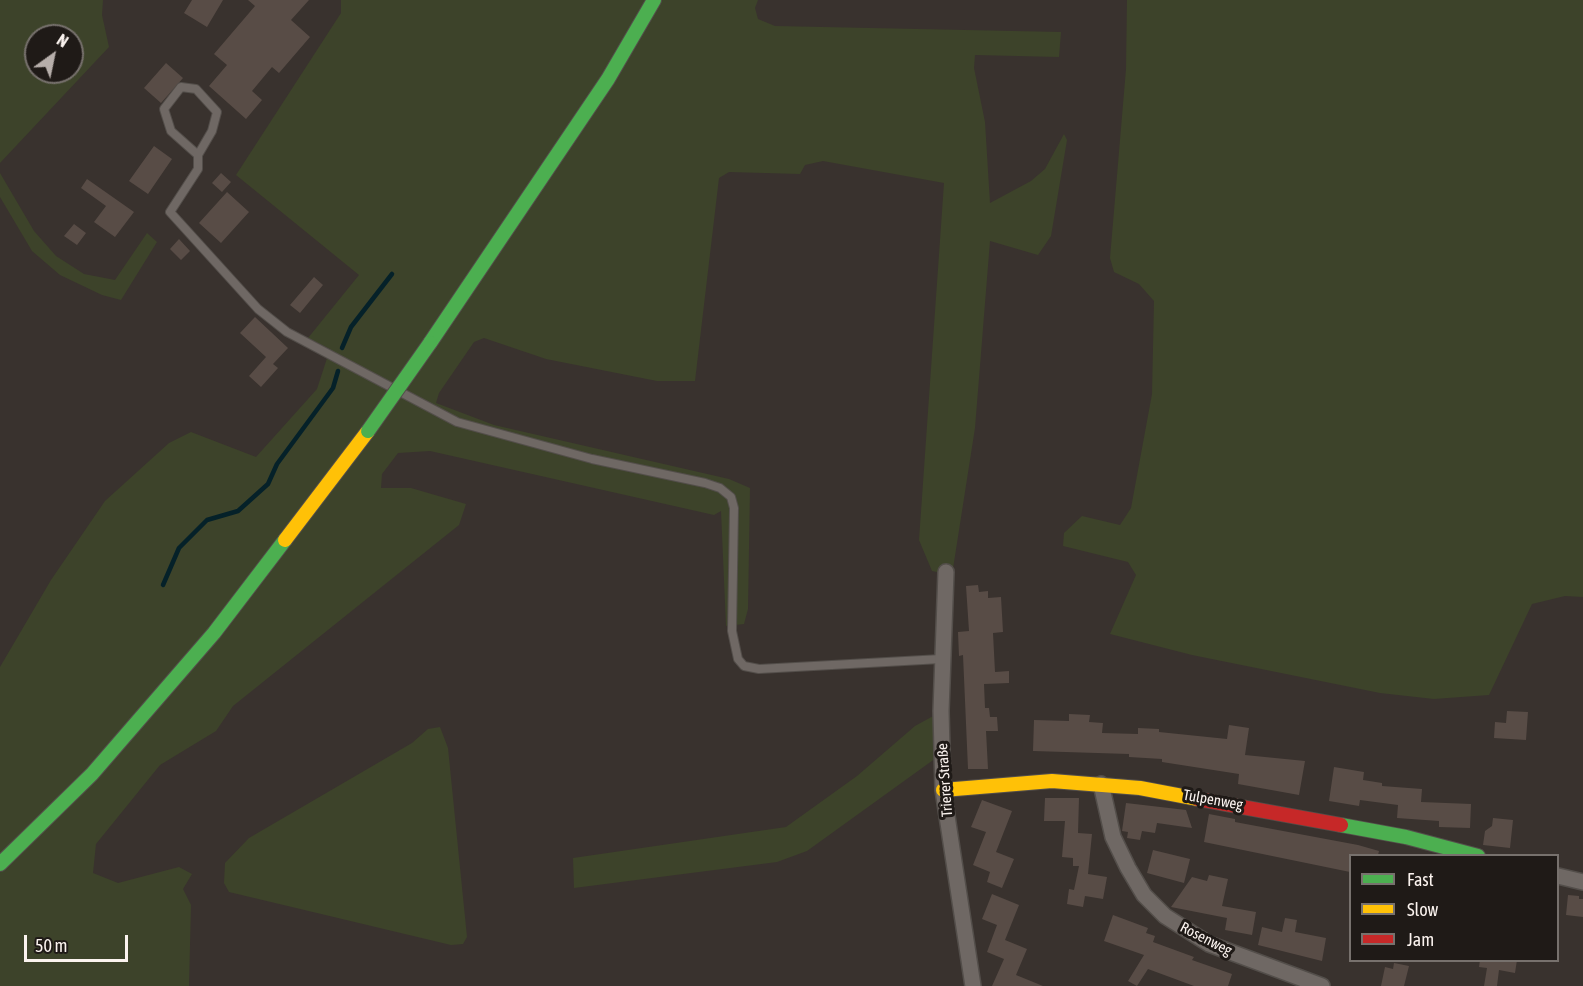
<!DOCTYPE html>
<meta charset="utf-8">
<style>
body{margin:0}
#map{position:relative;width:1583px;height:986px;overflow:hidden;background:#39322e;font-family:"Asap Condensed",sans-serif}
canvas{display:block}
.legend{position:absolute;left:1349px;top:854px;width:210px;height:108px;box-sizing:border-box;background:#1f1a17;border:2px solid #77716d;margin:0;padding:8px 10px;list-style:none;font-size:18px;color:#fbf3ef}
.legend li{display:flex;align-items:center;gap:12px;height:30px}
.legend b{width:30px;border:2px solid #77716d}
.north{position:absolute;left:24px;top:24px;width:60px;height:60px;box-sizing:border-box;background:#1f1a17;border:2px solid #77716d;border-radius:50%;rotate:33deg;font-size:16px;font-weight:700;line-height:24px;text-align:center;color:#fbf3ef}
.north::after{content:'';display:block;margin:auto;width:21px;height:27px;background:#b7afab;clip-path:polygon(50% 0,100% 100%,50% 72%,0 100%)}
.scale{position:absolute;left:24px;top:935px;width:104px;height:27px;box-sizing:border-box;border:3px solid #fbf3ef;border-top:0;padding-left:8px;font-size:18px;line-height:21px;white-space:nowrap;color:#fbf3ef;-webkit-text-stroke:4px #1f1a17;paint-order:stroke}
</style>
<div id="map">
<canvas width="1583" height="986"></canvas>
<ul class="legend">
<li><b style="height:8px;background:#4caf50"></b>Fast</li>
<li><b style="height:8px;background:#ffc107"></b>Slow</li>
<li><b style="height:8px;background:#c62828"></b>Jam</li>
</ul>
<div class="north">N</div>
<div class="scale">50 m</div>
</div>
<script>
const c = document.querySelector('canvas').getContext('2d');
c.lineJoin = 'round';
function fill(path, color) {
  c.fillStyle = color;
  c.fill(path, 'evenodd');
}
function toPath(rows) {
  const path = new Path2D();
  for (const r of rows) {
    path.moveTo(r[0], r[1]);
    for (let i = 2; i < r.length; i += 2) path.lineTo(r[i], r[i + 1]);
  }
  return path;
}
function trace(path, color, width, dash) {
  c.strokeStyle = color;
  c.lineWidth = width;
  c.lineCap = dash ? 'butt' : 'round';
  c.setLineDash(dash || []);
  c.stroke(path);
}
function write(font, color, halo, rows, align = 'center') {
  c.font = font + ' "Asap Condensed",sans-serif';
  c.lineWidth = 6;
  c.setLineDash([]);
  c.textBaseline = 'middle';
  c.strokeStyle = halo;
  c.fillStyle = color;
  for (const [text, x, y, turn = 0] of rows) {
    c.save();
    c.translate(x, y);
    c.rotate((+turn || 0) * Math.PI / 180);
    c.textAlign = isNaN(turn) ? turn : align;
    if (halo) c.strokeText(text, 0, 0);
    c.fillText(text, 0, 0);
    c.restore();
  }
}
fill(toPath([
 [0,0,103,0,102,15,109,47,0,163],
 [36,36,72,36,72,72,36,72],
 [341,0,758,0,755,8,758,19,775,26,1061,32,1059,57,975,55,974,68,985,122,990,203,1031,181,1045,169,1064,134,1067,140,1051,236,1038,255,990,241,975,428,952,575,932,571,919,540,944,183,823,161,805,165,800,174,729,172,719,178,695,381,657,381,546,359,484,338,474,342,439,393,436,403,494,425,729,479,750,488,748,609,744,624,726,626,721,511,714,515,430,451,398,453,382,474,381,488,411,488,466,504,459,525,233,706,216,731,160,765,96,844,93,873,118,883,179,867,192,874,183,889,191,905,189,986,0,986,0,667,51,580,105,501,169,443,191,432,256,457,317,389,330,349,308,338,359,275,236,175,341,13],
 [1127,0,1583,0,1583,597,1565,596,1532,604,1489,695,1434,699,1380,693,1192,655,1110,634,1136,575,1128,562,1063,546,1064,533,1082,516,1120,525,1131,508,1152,394,1154,301,1139,284,1114,272,1110,258,1126,69],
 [0,173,34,231,56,256,84,274,115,280,147,233,157,242,121,300,102,295,60,275,32,251,0,197],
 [935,715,936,758,807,851,777,862,574,888,573,858,786,827,857,776,915,726],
 [440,727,448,748,467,937,463,944,451,945,229,892,224,883,225,863,249,838,412,743,428,729]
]), '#3d432a');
trace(toPath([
 [342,348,351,327,392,274],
 [163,585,179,548,207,520,238,511,268,484,277,464,333,388,338,371]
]), '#052129', 4.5);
fill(toPath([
 [192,0,223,0,207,27,184,13],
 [248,0,309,0,291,20,310,37,279,73,272,67,252,91,262,100,246,119,209,86,227,65,214,54,255,6],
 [166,63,183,78,161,103,144,88],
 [154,146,172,159,148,194,129,181],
 [221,173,231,182,222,192,212,183],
 [87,179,134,212,115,237,94,222,106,206,81,188],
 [227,192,249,212,221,243,199,223],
 [74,224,86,233,77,245,64,236],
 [179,239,190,251,181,260,170,249],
 [314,277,323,285,300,313,290,305],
 [255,317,288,348,273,364,278,368,261,387,249,376,266,357,240,333],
 [978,585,979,592,988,591,988,598,1001,597,1003,632,993,633,995,672,1009,671,1009,683,984,684,985,708,989,708,990,717,997,717,998,731,986,731,988,769,968,769,963,655,959,656,958,632,969,631,966,586],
 [1507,711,1528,712,1526,740,1494,738,1495,722,1506,723],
 [1069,714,1090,715,1089,722,1103,723,1102,733,1138,734,1138,728,1159,729,1159,732,1227,739,1229,725,1249,728,1245,755,1305,761,1299,795,1238,784,1239,774,1162,762,1162,759,1129,757,1129,754,1033,751,1034,720,1069,721],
 [1334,767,1364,772,1363,780,1382,783,1382,786,1422,789,1421,802,1471,804,1470,828,1439,827,1439,821,1397,818,1398,805,1360,800,1359,806,1329,801],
 [1045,798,1079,798,1078,833,1092,834,1088,874,1107,877,1103,899,1085,896,1083,907,1067,904,1069,889,1074,890,1079,866,1073,866,1073,858,1062,857,1065,821,1044,821],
 [982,800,1012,811,996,852,1014,859,1002,888,987,882,990,872,973,865,986,832,971,827],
 [1126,803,1186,810,1192,828,1157,823,1155,833,1142,831,1140,840,1127,838,1128,832,1122,831],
 [1209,814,1235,819,1235,822,1358,845,1379,851,1378,855,1350,855,1350,872,1204,842],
 [1493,818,1513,820,1510,848,1483,845,1485,831,1492,826],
 [1153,850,1190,859,1184,883,1147,873],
 [1209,875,1228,879,1222,906,1256,912,1252,935,1225,930,1227,918,1171,907,1192,877,1207,881],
 [992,894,1019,905,1005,940,1027,949,1016,975,1043,986,992,986,1004,959,987,952,997,925,982,919],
 [1568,895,1579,896,1579,899,1583,899,1583,917,1566,915],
 [1113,915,1148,928,1146,933,1155,936,1153,942,1194,957,1192,960,1232,974,1228,986,1194,986,1148,969,1137,986,1128,981,1144,955,1104,941],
 [1285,918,1297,920,1295,932,1326,938,1322,961,1258,945,1262,927,1282,932],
 [1480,960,1517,960,1515,973,1499,970,1497,986,1484,986,1487,968,1479,967],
 [1394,963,1409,966,1404,986,1381,986,1385,967,1393,969]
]), '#584c46');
const lane = toPath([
 [198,155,171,131,164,109,181,87,196,89,217,112,212,131,198,155,198,169,170,212,258,309,287,332,457,422,592,459,705,483,720,488,731,497,734,508,732,631,738,659,744,666,759,669,941,659]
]);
const street = toPath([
 [946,572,941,711,943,790,973,986],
 [1101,784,1113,837,1128,868,1144,895,1165,916,1209,944,1322,986],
 [1558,876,1583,882]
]);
const fast = toPath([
 [430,343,608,79,654,0],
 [1341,825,1406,837,1478,856],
 [0,864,92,774,214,633,285,540]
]);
const slow = toPath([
 [285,540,368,431],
 [943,790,1052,781,1140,788,1198,799]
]);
const jam = toPath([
 [1198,799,1341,825]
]);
trace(lane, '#534e4a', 10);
trace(street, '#534e4a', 18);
trace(fast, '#534e4a', 16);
trace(slow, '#534e4a', 16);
trace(jam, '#534e4a', 16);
trace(lane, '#6f6864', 8);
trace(street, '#6f6864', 15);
trace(fast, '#4caf50', 14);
trace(slow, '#ffc107', 14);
trace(jam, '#c62828', 14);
const fastBridge = toPath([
 [368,431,430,343]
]);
trace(fastBridge, '#534e4a', 16, []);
trace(fastBridge, '#4caf50', 14);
write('15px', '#fbf3ef', '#1f1a17', [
 ["Trierer Straße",945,780,-94],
 ["Tulpenweg",1213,800,10],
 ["Rosenweg",1206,939,27]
]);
</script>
